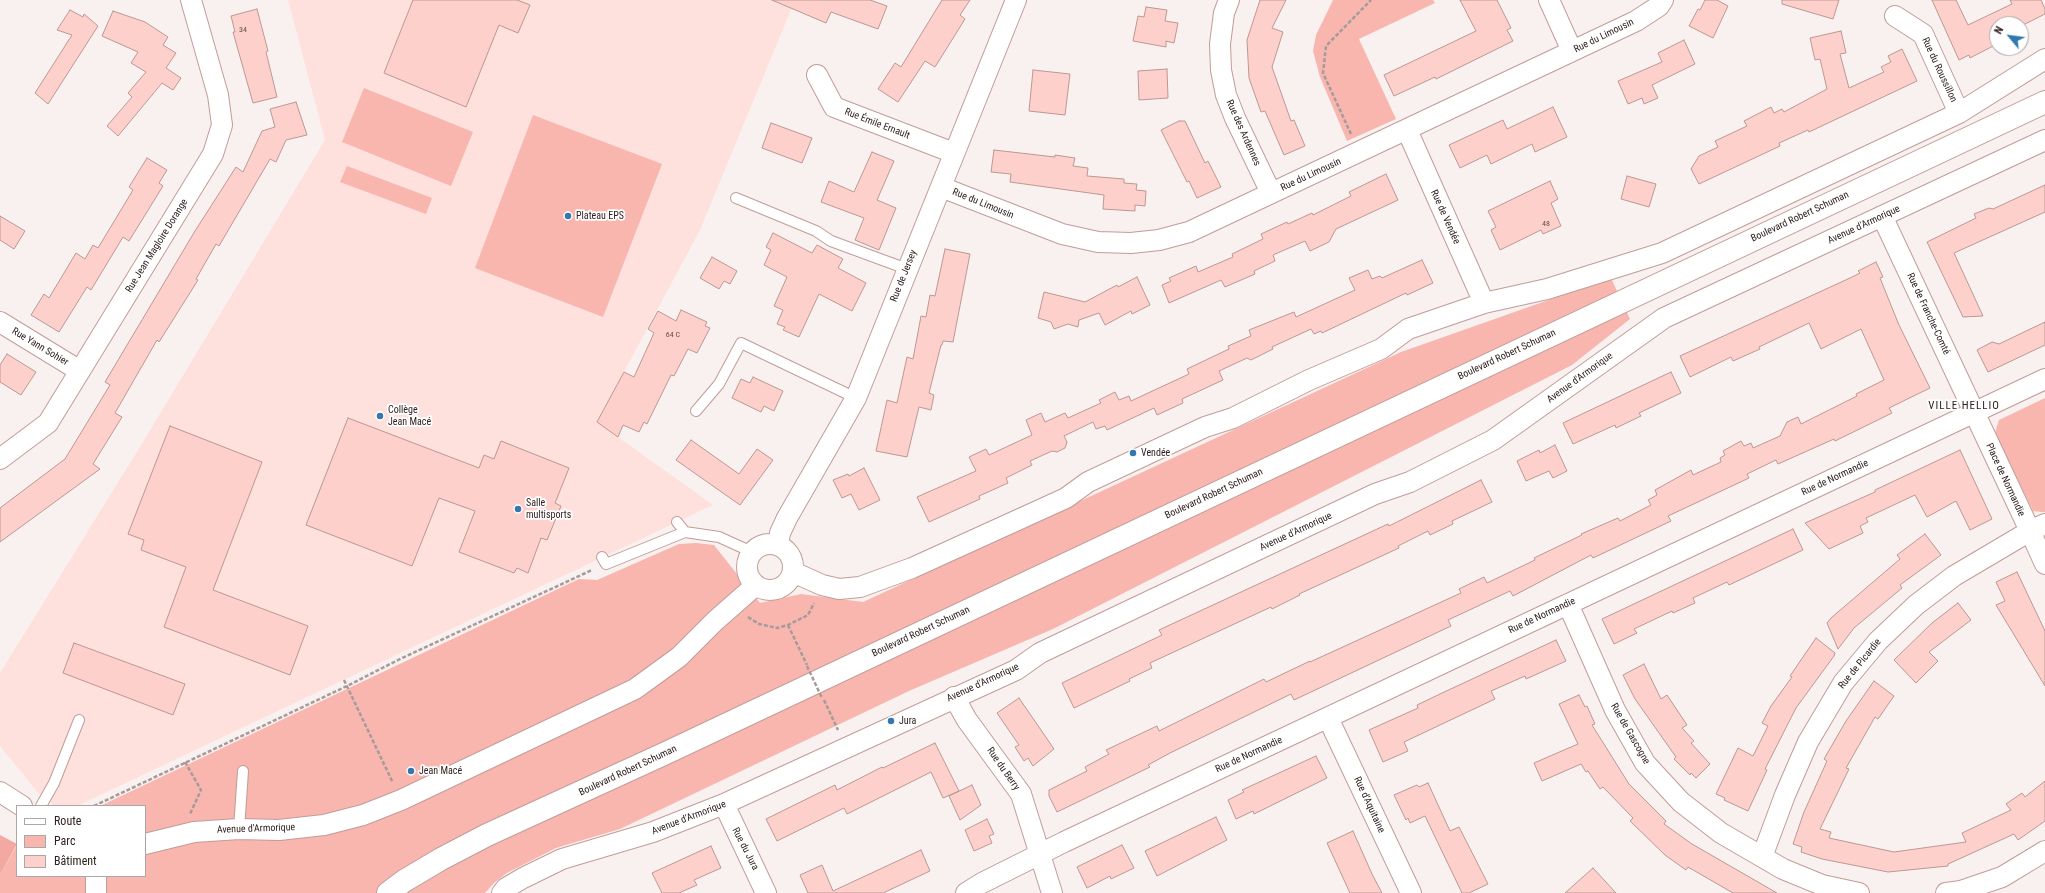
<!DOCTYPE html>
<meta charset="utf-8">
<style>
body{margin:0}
#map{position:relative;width:2045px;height:893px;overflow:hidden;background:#f9f1f0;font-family:"Roboto Condensed",sans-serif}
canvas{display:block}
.legend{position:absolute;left:16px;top:805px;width:130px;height:72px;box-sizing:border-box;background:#fff;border:1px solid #aca6a6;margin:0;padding:5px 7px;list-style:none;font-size:12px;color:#302120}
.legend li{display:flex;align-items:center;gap:8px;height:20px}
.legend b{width:20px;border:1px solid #aca6a6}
.north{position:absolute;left:1989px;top:16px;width:40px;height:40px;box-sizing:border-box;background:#fff;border:1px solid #aca6a6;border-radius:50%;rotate:299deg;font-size:11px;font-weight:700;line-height:16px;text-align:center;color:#302120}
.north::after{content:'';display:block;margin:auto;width:14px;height:18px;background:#3278ad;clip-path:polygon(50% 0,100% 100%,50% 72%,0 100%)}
</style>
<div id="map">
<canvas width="2045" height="893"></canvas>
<ul class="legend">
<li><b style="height:5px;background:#fff"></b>Route</li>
<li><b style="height:11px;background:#f9b6af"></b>Parc</li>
<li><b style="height:11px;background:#fed0cb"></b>Bâtiment</li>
</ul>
<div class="north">N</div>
</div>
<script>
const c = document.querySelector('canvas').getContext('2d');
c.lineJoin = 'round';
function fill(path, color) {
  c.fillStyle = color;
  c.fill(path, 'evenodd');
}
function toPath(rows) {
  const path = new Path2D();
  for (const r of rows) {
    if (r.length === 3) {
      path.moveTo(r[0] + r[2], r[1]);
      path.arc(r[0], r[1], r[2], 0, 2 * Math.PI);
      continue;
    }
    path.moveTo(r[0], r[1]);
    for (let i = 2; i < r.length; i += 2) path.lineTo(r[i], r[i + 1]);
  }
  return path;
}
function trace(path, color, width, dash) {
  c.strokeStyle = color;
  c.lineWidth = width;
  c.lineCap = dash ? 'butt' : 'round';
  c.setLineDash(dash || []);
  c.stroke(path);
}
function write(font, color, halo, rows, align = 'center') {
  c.font = font + ' "Roboto Condensed",sans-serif';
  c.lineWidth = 3.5;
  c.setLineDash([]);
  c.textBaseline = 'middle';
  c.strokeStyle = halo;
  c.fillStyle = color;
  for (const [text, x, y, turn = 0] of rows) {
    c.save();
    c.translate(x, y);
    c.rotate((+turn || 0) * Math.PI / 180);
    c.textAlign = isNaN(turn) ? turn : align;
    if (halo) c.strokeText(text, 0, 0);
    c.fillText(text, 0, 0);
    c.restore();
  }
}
fill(toPath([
 [288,0,795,0,700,230,597,422,713,505,77,806,54,806,39,794,0,746,0,673,143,442,325,140]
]), '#fee0dc');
fill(toPath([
 [1333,0,1433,0,1435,3,1359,39,1396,119,1347,141,1320,77,1313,51,1316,35],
 [364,88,473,132,451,186,342,142],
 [533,115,662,164,603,317,475,268],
 [347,166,432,198,426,214,340,182],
 [1611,278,1630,319,1572,365,1053,629,909,691,620,829,556,848,507,873,494,883,485,893,0,893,0,875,17,845,17,876,145,876,145,806,100,806,579,579,597,580,679,544,696,543,714,545,760,603,801,594,863,602,1401,352],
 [2045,398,2045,512,2041,512,2033,511,1995,433,1999,420]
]), '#f9b6af');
fill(toPath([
 [0,835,17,844,0,875]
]), '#f3a9a1');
const building = toPath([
 [413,0,517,0,530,5,518,33,499,25,466,107,384,73,413,0],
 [772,0,870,0,887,6,878,29,831,12,826,23,772,0],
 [942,0,970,0,960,15,965,19,935,67,925,61,898,102,878,89,895,63,901,67,942,0],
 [1260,0,1286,0,1272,28,1283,32,1272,67,1291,121,1294,120,1305,146,1284,155,1265,111,1261,112,1249,78,1247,40,1260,0],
 [1460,0,1497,0,1511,28,1507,30,1513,41,1436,79,1435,77,1394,96,1384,75,1476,31,1460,0],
 [1705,0,1717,0,1728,6,1713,38,1689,26,1698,9,1700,10,1705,0],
 [1782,0,1839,0,1833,19,1782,4,1782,0],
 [1932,0,1956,0,1968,25,2012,4,2010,0,2041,0,2045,9,2045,14,2021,26,2021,24,1997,24,1997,44,1970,58,1969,55,1959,60,1932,0],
 [1146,7,1167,10,1165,21,1178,23,1174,43,1166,41,1166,47,1133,41,1138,16,1144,17,1146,7],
 [257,9,268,51,266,52,277,97,253,103,233,32,235,32,231,16,257,9],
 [70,10,83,17,84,14,98,26,48,104,35,93,72,35,57,30,70,10],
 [113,11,145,22,168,37,163,45,176,53,166,68,181,78,173,90,162,83,118,136,107,126,132,97,128,93,146,72,131,63,138,52,102,36,113,11],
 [1841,31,1846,53,1840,54,1849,88,1884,72,1881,67,1891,62,1888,56,1902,49,1917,81,1809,132,1808,130,1779,143,1780,146,1699,184,1691,169,1699,156,1718,147,1715,141,1747,126,1744,121,1771,107,1774,113,1782,109,1784,112,1827,89,1820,59,1815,60,1810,38,1841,31],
 [1684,40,1695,64,1652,85,1658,98,1644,104,1642,98,1628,104,1618,81,1662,62,1658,53,1684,40],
 [1167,69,1168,98,1139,100,1138,71,1167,69],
 [1033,70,1070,74,1065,115,1029,111,1033,70],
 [296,102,307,135,286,140,276,162,270,159,219,246,216,244,196,279,198,280,159,342,157,340,115,413,122,417,93,464,100,469,0,542,0,508,65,459,110,385,105,382,195,231,236,167,243,172,262,131,275,127,270,109,296,102],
 [1553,107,1567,137,1535,152,1532,144,1491,164,1487,155,1460,168,1449,145,1503,120,1507,129,1553,107],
 [1179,121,1185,121,1205,163,1208,161,1221,187,1197,198,1189,181,1187,182,1161,130,1179,121],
 [771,123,812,138,802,163,762,148,771,123],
 [994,150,1055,157,1055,155,1075,158,1073,166,1088,168,1087,176,1124,179,1124,183,1137,184,1136,190,1146,191,1145,206,1135,205,1135,211,1103,209,1104,195,1010,182,1011,174,991,172,994,150],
 [872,152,894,161,877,200,896,208,879,250,855,240,864,218,821,202,829,181,854,192,872,152],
 [147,158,167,170,159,183,163,186,129,241,123,237,91,290,87,287,59,332,31,315,44,294,49,298,76,253,85,259,93,245,98,248,133,190,129,187,147,158],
 [1386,174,1398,200,1336,229,1329,242,1310,251,1305,241,1273,255,1275,261,1254,271,1255,274,1225,287,1221,280,1169,303,1162,285,1171,281,1169,278,1196,266,1198,272,1233,257,1232,254,1263,239,1261,234,1287,222,1288,224,1312,213,1313,215,1351,196,1349,192,1386,174],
 [1627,176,1656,184,1649,207,1621,199,1627,176],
 [1550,181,1558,199,1551,203,1561,226,1543,234,1541,230,1500,250,1491,230,1496,227,1488,211,1550,181],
 [2045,185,2045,212,1954,253,1983,316,1963,317,1927,242,1976,218,1974,214,1989,208,1993,209,2045,185],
 [0,216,25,231,14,249,0,240,0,216],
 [773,233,812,253,817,245,843,259,838,268,866,283,852,311,819,294,799,337,783,330,785,327,777,324,783,310,774,306,787,277,764,265,771,250,766,247,773,233],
 [945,249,970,254,953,342,943,341,942,345,941,345,929,393,934,395,931,410,919,407,907,457,876,451,887,400,897,403,907,357,913,359,921,316,926,317,930,295,935,296,945,249],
 [712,257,737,271,730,284,724,281,719,289,700,278,712,257],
 [1422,260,1433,283,1407,295,1406,293,1322,333,1321,331,1314,334,1311,329,1272,347,1273,349,1251,360,1247,358,1219,371,1223,380,1182,399,1183,403,1157,415,1154,408,1107,430,1105,426,1096,429,1093,422,1064,436,1067,442,1065,448,1057,452,1052,451,1030,461,1032,465,1006,478,1008,483,979,496,980,499,929,522,917,497,976,471,969,457,986,449,989,455,1032,435,1026,420,1041,413,1045,422,1065,413,1068,418,1101,403,1099,400,1115,392,1119,400,1129,396,1131,401,1189,374,1187,369,1229,349,1228,346,1251,336,1249,330,1294,312,1296,317,1355,290,1349,278,1368,270,1372,279,1380,276,1382,278,1422,260],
 [1876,262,1883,277,1880,278,1899,325,1930,388,1889,408,1892,413,1835,441,1834,439,1778,464,1776,460,1747,474,1749,478,1668,516,1671,521,1593,558,1591,555,1513,596,1510,591,1448,620,1451,626,1294,700,1291,694,1170,753,1148,765,1150,767,1057,812,1049,796,1049,790,1087,771,1085,767,1109,754,1106,750,1157,726,1159,731,1264,679,1266,682,1310,661,1310,662,1461,593,1459,589,1484,577,1487,583,1535,560,1534,558,1582,535,1581,534,1618,518,1620,521,1651,505,1648,500,1657,495,1655,490,1691,470,1693,475,1721,462,1720,458,1725,455,1723,451,1741,441,1744,446,1751,443,1753,448,1780,436,1787,422,1798,417,1801,424,1857,396,1856,394,1884,380,1861,329,1821,349,1809,323,1759,347,1760,349,1733,361,1731,357,1690,377,1680,356,1850,278,1860,273,1858,271,1876,262],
 [1137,277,1150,305,1132,314,1131,311,1105,325,1099,313,1079,320,1078,327,1068,324,1054,329,1051,322,1038,318,1044,292,1085,302,1117,285,1118,287,1137,277],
 [681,310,707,322,705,326,710,328,697,353,688,349,674,376,671,375,647,424,644,422,639,432,623,425,618,437,597,422,624,372,634,377,654,333,648,329,658,311,676,321,681,310],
 [2045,322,2045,345,1988,372,1977,350,1992,342,1999,344,2045,322],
 [7,354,36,372,21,395,0,382,0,365,7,354],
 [1671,372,1681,393,1639,413,1641,416,1616,428,1615,425,1573,444,1563,423,1671,372],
 [753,377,783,391,774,411,764,406,761,412,732,398,741,379,750,383,753,377],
 [348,418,479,468,484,455,494,459,501,441,569,468,555,503,561,506,547,540,541,538,528,573,517,568,514,573,459,552,475,511,439,498,412,566,306,525,348,418],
 [170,426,262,462,213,590,308,626,290,675,164,627,186,567,141,550,144,540,128,534,170,426],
 [691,440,739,474,757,449,773,460,740,505,676,460,691,440],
 [1555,445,1567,471,1553,478,1549,471,1526,481,1517,461,1539,450,1540,453,1555,445],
 [1960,450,1992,519,1970,530,1956,501,1927,517,1915,495,1866,518,1868,522,1860,526,1863,533,1829,549,1805,523,1875,492,1875,490,1960,450],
 [864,468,880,500,859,510,851,494,842,498,833,480,848,474,849,476,864,468],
 [1481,480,1492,502,1452,521,1453,524,1430,535,1428,531,1398,546,1399,548,1299,594,1300,595,1272,609,1271,607,1150,663,1152,668,1129,679,1130,681,1074,708,1062,683,1162,635,1159,630,1388,524,1389,526,1481,480],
 [1793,529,1803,550,1729,585,1727,582,1693,598,1695,603,1673,613,1672,611,1634,629,1637,633,1614,644,1602,619,1793,529],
 [1925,534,1941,555,1900,585,1902,588,1854,628,1838,649,1827,623,1831,618,1900,559,1897,555,1925,534],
 [2017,572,2045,631,2045,686,1996,605,2005,601,1996,582,2017,572],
 [1958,603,1971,620,1929,652,1938,661,1916,683,1894,660,1932,623,1958,603],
 [1816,638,1835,653,1834,656,1796,708,1765,769,1767,770,1748,811,1724,800,1725,798,1716,794,1738,748,1753,756,1768,726,1762,723,1771,706,1792,677,1790,676,1816,638],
 [1556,640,1566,661,1526,679,1525,676,1491,691,1495,699,1404,742,1408,751,1383,762,1369,730,1418,708,1417,705,1440,694,1556,640],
 [74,643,185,684,173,715,63,673,74,643],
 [1644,664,1661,699,1667,695,1687,725,1682,728,1694,741,1691,743,1710,764,1696,778,1691,773,1690,775,1674,759,1676,757,1635,699,1623,675,1644,664],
 [1874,681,1894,696,1878,719,1875,717,1846,768,1849,769,1820,829,1831,832,1829,838,1894,852,1966,842,1962,833,2011,810,2006,804,2022,793,2025,797,2045,781,2045,821,2018,840,2014,834,1948,864,1948,866,1888,872,1822,859,1801,852,1802,847,1793,844,1804,812,1827,761,1824,759,1846,721,1874,681],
 [1579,695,1585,707,1587,706,1595,724,1592,725,1629,784,1666,821,1664,824,1692,844,1777,893,1733,893,1688,867,1686,870,1665,855,1630,821,1633,818,1603,787,1600,789,1588,771,1586,772,1581,764,1542,781,1534,763,1578,744,1559,704,1579,695],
 [1019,698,1054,749,1033,766,1028,758,1024,761,1015,747,1019,745,997,713,1019,698],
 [935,743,959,791,943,798,931,772,847,814,844,808,777,841,766,819,835,785,837,790,882,767,883,768,935,743],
 [1316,756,1327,778,1254,814,1253,811,1236,819,1228,800,1244,792,1242,790,1316,756],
 [1428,783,1450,831,1459,827,1488,884,1469,893,1462,893,1425,816,1410,823,1408,818,1406,820,1394,795,1417,785,1419,787,1428,783],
 [972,785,981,805,960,820,949,796,972,785],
 [1216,817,1227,840,1157,876,1145,851,1216,817],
 [987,819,994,834,989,836,992,843,974,851,965,830,987,819],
 [1353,831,1372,874,1382,893,1350,893,1327,843,1353,831],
 [1122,845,1134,868,1111,879,1110,876,1087,888,1077,867,1122,845],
 [711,846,721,868,694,880,697,885,679,893,662,893,652,873,711,846],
 [921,850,930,871,883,893,808,893,800,875,822,865,833,891,921,850],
 [1593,868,1616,893,1565,893,1593,868]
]);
fill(building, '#fed0cb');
trace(building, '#bc9792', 1);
const service = toPath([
 [736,198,816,231,831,241,907,269],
 [696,411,719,384,741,343,856,398],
 [677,522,685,532],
 [602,557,606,564,685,532,719,537,752,552],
 [41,806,54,783,79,720],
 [239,829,243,771]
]);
const minor = toPath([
 [1229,0,1224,13,1220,44,1221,70,1226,95,1235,118,1271,193],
 [1549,0,1572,51],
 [1895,16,1923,34,1959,113],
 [817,75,834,107,954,153],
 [1407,130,1484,303],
 [941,187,1062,234,1098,242,1131,243,1159,240,1189,232,1636,21,1659,6,1663,0],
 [1882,216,2030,531,2045,524],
 [0,322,80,371],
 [0,459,48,423,213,154,222,125,218,95,191,0],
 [770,567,23],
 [778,545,780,533,787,518,856,398,1016,0],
 [793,572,822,585,839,589,860,587,912,568,1066,498,1088,482,1205,427,1233,418,1309,380,1381,349,1408,329,1484,303,1547,289,1662,253,1959,113,2045,59],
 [1568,604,1615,710,1645,763,1681,802,1721,833,1783,869,1822,885,1859,893],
 [954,697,967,720,1021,794,1052,893],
 [1328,718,1411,893],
 [0,792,22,806],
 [724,804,766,893],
 [145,844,194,832,239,829,279,830,324,825,363,815,401,800,635,689,679,657,715,621,756,585],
 [1762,857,1785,795,1808,742,1843,683,1878,641,1916,605,1954,576,2030,531,2045,564],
 [96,876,96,893],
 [502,893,506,888,523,878,562,859,653,832,724,804,1016,670,1040,653,1375,494,1410,482,1493,440,1664,318,2045,140],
 [966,893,982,883,1064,842,2045,379],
 [1946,893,1961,891,2002,877,2045,851]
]);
const secondary = toPath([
 [388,893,404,881,441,859,487,835,666,753,2045,102]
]);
trace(service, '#c29c98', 12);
trace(minor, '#c29c98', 22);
trace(secondary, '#c29c98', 24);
trace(toPath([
 [1351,134,1323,73,1326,46,1371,0],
 [748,617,759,624,777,628,788,625,808,615,814,603],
 [788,625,807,665],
 [344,680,393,783],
 [824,700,838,730],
 [185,762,201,790,190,814],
 [94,806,347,686,400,659,592,570]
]), '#a69b9a', 2.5, [4, 2]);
trace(service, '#fff', 10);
trace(minor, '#fff', 20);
trace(secondary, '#fff', 22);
trace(toPath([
 [807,666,822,698]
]), '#a69b9a', 2.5, [4, 2]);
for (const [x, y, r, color] of [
 [568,216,4,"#3278ad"],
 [380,416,4,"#3278ad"],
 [1133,453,4,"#3278ad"],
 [518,509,4,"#3278ad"],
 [891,721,4,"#3278ad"],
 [411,771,4,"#3278ad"]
]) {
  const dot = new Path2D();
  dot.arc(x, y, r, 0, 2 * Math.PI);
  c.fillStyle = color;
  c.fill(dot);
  trace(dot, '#fff', 1.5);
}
write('8px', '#644d4b', null, [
 ["34",243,30],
 ["48",1546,224],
 ["64 C",673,335]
]);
write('10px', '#302120', '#fff', [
 ["Rue du Limousin",1604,36,-26],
 ["Rue du Roussillon",1939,70,65],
 ["Rue Émile Ernault",877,124,21],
 ["Rue des Ardennes",1243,133,66],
 ["Rue du Limousin",1311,175,-25],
 ["Rue du Limousin",983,204,22],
 ["Rue de Vendée",1445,217,66],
 ["Boulevard Robert Schuman",1800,217,-25],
 ["Avenue d'Armorique",1864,225,-25],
 ["Rue Jean Magloire Dorange",157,246,-58],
 ["Rue de Jersey",904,276,-68],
 ["Rue de Franche-Comté",1928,314,65],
 ["Rue Yann Sohier",40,347,31],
 ["Boulevard Robert Schuman",1507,355,-25],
 ["Avenue d'Armorique",1580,378,-36],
 ["Rue de Normandie",1835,478,-25],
 ["Place de Normandie",2005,480,65],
 ["Boulevard Robert Schuman",1214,494,-25],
 ["Avenue d'Armorique",1296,532,-25],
 ["Rue de Normandie",1542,616,-25],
 ["Boulevard Robert Schuman",921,632,-25],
 ["Rue de Picardie",1860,664,-51],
 ["Avenue d'Armorique",983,683,-25],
 ["Rue de Gascogne",1630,734,60],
 ["Rue de Normandie",1249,755,-25],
 ["Rue du Berry",1003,769,55],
 ["Boulevard Robert Schuman",628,771,-25],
 ["Rue d'Aquitaine",1369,805,65],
 ["Avenue d'Armorique",689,818,-21],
 ["Avenue d'Armorique",256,829,-2],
 ["Rue du Jura",745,849,63]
]);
write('10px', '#302120', '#fff', [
 ["Plateau EPS",576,216],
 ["Collège",388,410],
 ["Jean Macé",388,422],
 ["Vendée",1141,453],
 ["Salle",526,503],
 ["multisports",526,515],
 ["Jura",899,721],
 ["Jean Macé",419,771]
], 'left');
c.letterSpacing = '1px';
write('11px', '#302120', '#fff', [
 ["VILLE HELLIO",1964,406]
]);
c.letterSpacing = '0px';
</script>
